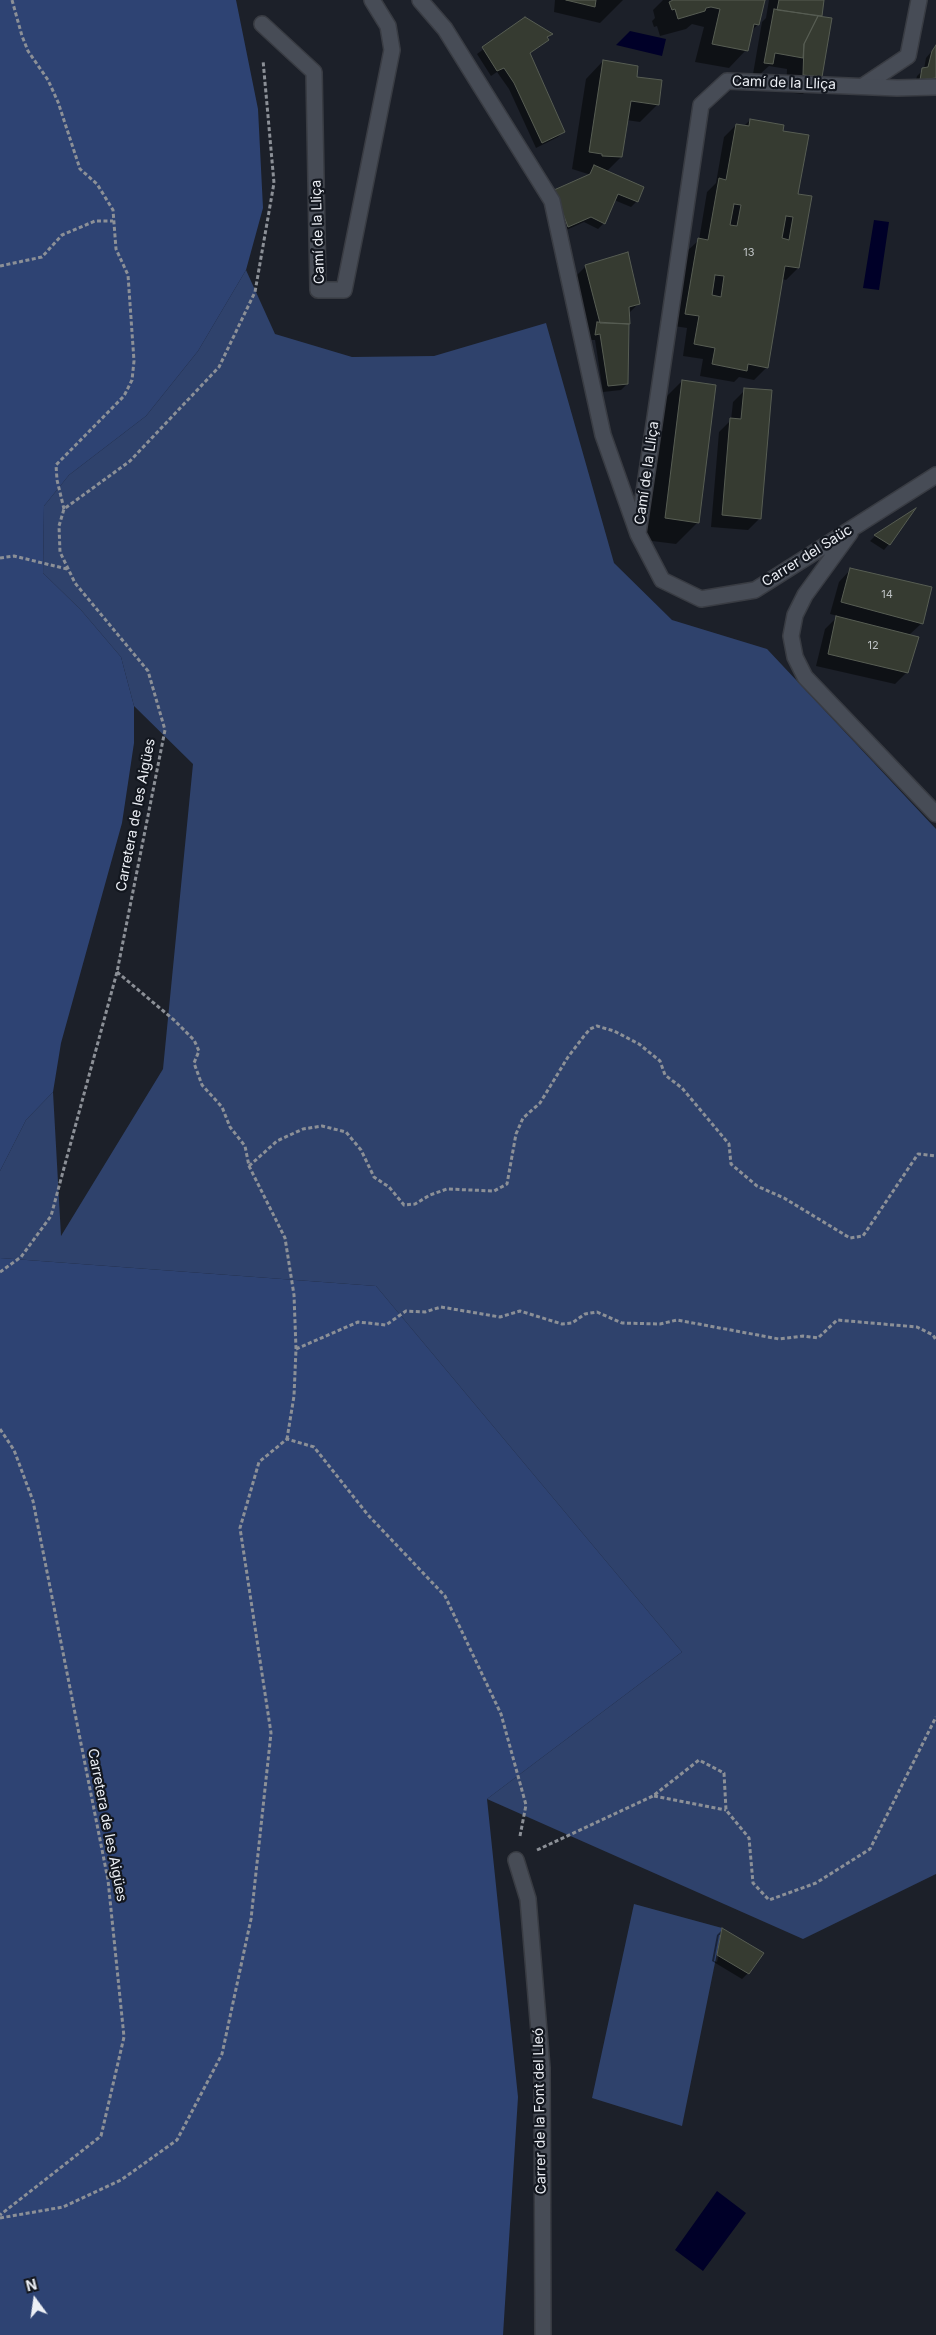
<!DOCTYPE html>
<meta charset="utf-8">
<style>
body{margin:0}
#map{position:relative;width:936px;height:2335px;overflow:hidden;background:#1c2029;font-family:Inter,sans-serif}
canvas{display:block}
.north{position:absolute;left:10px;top:2275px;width:50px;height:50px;-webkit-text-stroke:4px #13171f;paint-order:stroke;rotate:346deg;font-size:14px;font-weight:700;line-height:20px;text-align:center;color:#eceff5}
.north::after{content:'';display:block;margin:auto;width:18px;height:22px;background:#eceff5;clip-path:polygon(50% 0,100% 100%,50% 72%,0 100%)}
</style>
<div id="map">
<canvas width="936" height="2335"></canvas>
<div class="north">N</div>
</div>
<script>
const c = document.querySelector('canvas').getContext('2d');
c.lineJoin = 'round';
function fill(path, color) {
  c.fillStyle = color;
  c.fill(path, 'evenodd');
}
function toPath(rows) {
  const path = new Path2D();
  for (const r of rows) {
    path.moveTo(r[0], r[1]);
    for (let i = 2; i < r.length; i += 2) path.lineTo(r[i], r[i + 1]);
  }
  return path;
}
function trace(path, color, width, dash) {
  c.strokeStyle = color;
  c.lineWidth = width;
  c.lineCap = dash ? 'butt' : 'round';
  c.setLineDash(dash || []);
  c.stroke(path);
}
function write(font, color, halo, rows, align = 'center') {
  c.font = font + ' Inter,sans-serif';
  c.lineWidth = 4.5;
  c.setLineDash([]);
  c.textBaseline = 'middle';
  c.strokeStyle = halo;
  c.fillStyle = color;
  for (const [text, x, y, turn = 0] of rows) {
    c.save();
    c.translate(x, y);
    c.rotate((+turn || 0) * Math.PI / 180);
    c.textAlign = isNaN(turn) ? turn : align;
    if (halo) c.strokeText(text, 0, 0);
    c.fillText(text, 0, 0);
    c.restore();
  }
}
fill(toPath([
 [246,270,275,334,352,357,434,356,546,323,614,563,672,620,767,649,936,829,936,1874,803,1939,487,1799,682,1652,376,1286,0,1258,0,1171,26,1120,53,1092,61,1236,163,1069,193,764,134,706,121,657,81,610,43,573,44,506,69,475,146,416,198,351],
 [634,1904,722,1928,682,2126,592,2098]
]), '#2f426c');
fill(toPath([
 [0,0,236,0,258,109,263,208,246,270,198,351,146,416,69,475,44,506,43,573,81,610,121,657,134,706,134,743,122,823,61,1043,53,1092,26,1120,0,1171],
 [0,1258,376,1286,682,1652,487,1799,518,2097,503,2335,0,2335]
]), '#2e4373');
fill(toPath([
 [630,31,666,39,662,56,616,45],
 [874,220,889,222,879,290,863,288],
 [717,2191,746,2213,703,2271,675,2250]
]), '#000028');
fill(toPath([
 [555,0,623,0,600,23,554,12],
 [663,0,764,0,758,24,751,32,746,50,729,68,695,62,704,27,692,24,686,29,660,36,657,26,654,27,652,21,655,18,653,10],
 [769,0,823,0,820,17,821,76,803,94,786,92,787,69,769,66,759,75,753,74,762,22,766,18],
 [525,18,551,34,542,45,529,54,564,131,558,137,536,148,509,89,497,72,491,76,477,54],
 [936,46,936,82,915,85,917,76,924,69,926,58],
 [603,61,635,78,657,105,640,122,626,120,621,157,606,172,643,188,637,201,631,207,614,200,604,223,598,229,584,222,562,232,549,196,587,177,588,174,572,169,586,79],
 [750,120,781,132,797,195,798,268,786,280,782,279,766,368,754,380,739,377,734,382,700,376,703,359,683,356,687,328,674,326,686,252,699,240,707,192,716,183,724,137,736,125,744,126],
 [586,266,639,303,628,314,627,384,621,390,603,392,595,340,583,340,569,283],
 [682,381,698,522,676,544,644,540,660,403],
 [745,390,760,518,748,530,711,527,719,432,731,420,733,402],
 [875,536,889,544,884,550,870,541],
 [851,569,922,623,908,636,907,672,895,684,816,666,825,629,838,616,830,614,839,582],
 [723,1929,748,1973,742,1979,712,1961,717,1935],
 [719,1935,722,1935,717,1962,714,1961]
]), '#0007');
const building = toPath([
 [566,0,596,0,595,7,566,0],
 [765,0,759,25,754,24,748,51,712,44,720,9,711,7,706,8,705,11,678,19,675,9,672,10,669,2,673,0,765,0],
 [779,0,824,0,822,16,777,10,779,0],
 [774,9,818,16,804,44,803,58,775,53,773,64,764,63,774,9],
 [818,16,832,18,822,77,803,75,804,44,818,16],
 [525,17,553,34,547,37,549,40,530,53,565,132,542,143,514,83,504,68,497,71,482,47,525,17],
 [936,45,936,78,920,80,922,68,928,67,932,51,936,45],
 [603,60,638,66,637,77,662,80,659,105,631,101,622,157,602,156,602,154,589,152,603,60],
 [750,119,784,125,783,131,809,135,798,194,812,196,799,268,785,266,768,368,748,364,747,371,712,364,715,348,694,344,699,316,685,314,698,238,708,240,719,178,726,180,736,124,749,126,750,119],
 [734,204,741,205,737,226,730,225,734,204],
 [786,216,793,217,789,240,782,238,786,216],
 [715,275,724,276,721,297,712,295,715,275],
 [594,165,644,187,638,202,618,194,605,224,591,217,568,227,554,190,590,174,594,165],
 [628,252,640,304,629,307,630,324,600,323,585,265,628,252],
 [597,322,629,324,628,384,608,386,600,334,595,335,597,322],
 [682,380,716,385,699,523,665,518,682,380],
 [744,388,772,390,761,519,722,515,730,418,741,419,744,388],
 [916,508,890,545,874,535,916,508],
 [850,568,932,587,923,624,841,602,850,568],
 [836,616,919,637,908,673,828,654,836,616],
 [722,1928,764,1953,749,1974,717,1955,722,1928]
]);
fill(building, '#363b31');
trace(building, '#575d53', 1);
const lane = toPath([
 [863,86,908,56,919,0]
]);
const street = toPath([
 [420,0,445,29,552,201,603,435,638,534,662,580,701,599,755,590,936,475],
 [262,24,314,72,318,290,344,290,392,50,388,26,372,0],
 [638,533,701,105,727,81,897,88,936,87],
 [850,533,805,595,795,615,791,636,795,657,805,677,936,814],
 [516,1860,528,1899,542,2068,543,2335]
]);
trace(lane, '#393c43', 18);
trace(street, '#393c43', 18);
trace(toPath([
 [12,0,22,36,28,51,48,80,58,102,80,169,97,184,113,210,116,249,128,275,134,361,132,380,124,396,56,465,57,480,64,509],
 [0,266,42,257,62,235,95,221,113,221],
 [0,558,14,556,67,569],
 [117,972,174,1020,194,1040,199,1051,194,1063,202,1085,222,1107,230,1127,245,1146,249,1166,285,1238,294,1295,296,1349,294,1396,287,1439],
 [249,1166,277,1141,303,1129,322,1126,346,1132,361,1150,374,1177,389,1187,404,1205,415,1204,430,1195,447,1189,494,1191,507,1184,516,1134,523,1118,540,1103,568,1057,584,1036,590,1029,597,1026,614,1031,639,1044,660,1061,665,1075,682,1088,729,1144,731,1164,757,1186,784,1198,850,1238,863,1236,918,1154,936,1156],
 [0,1272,21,1257,51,1216,117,972,165,730,148,671,75,583,60,552,59,526,64,509,130,461,219,367,255,292,274,183,263,60],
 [296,1349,358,1322,386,1325,406,1311,425,1312,441,1307,500,1317,520,1311,562,1324,572,1323,585,1314,597,1312,622,1323,660,1324,677,1320,779,1339,803,1336,818,1338,837,1320,917,1327,933,1335,936,1340],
 [0,1429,14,1450,33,1501,108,1880,124,2037,101,2136,0,2215],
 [654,1796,726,1810],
 [537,1850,653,1796,699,1760,724,1773,726,1810,749,1838,753,1883,769,1900,816,1883,870,1849,936,1717],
 [0,2218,63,2207,121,2180,177,2140,222,2054,251,1919,271,1733,240,1528,259,1462,287,1439,314,1447,368,1515,445,1596,501,1714,526,1805,520,1836]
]), '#8c9097', 3, [4, 2.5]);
trace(lane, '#474c56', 15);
trace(street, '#474c56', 15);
write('11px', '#bec2c4', null, [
 ["13",749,253],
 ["14",887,595],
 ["12",873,646]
]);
write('14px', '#eceff5', '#13171f', [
 ["Camí de la Lliça",784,83,2],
 ["Camí de la Lliça",318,232,-92],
 ["Camí de la Lliça",647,473,-82],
 ["Carrer del Saüc",807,556,-32],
 ["Carretera de les Aigües",136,815,-79],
 ["Carretera de les Aigües",107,1825,79],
 ["Carrer de la Font del Lleó",540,2111,-91]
]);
</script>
